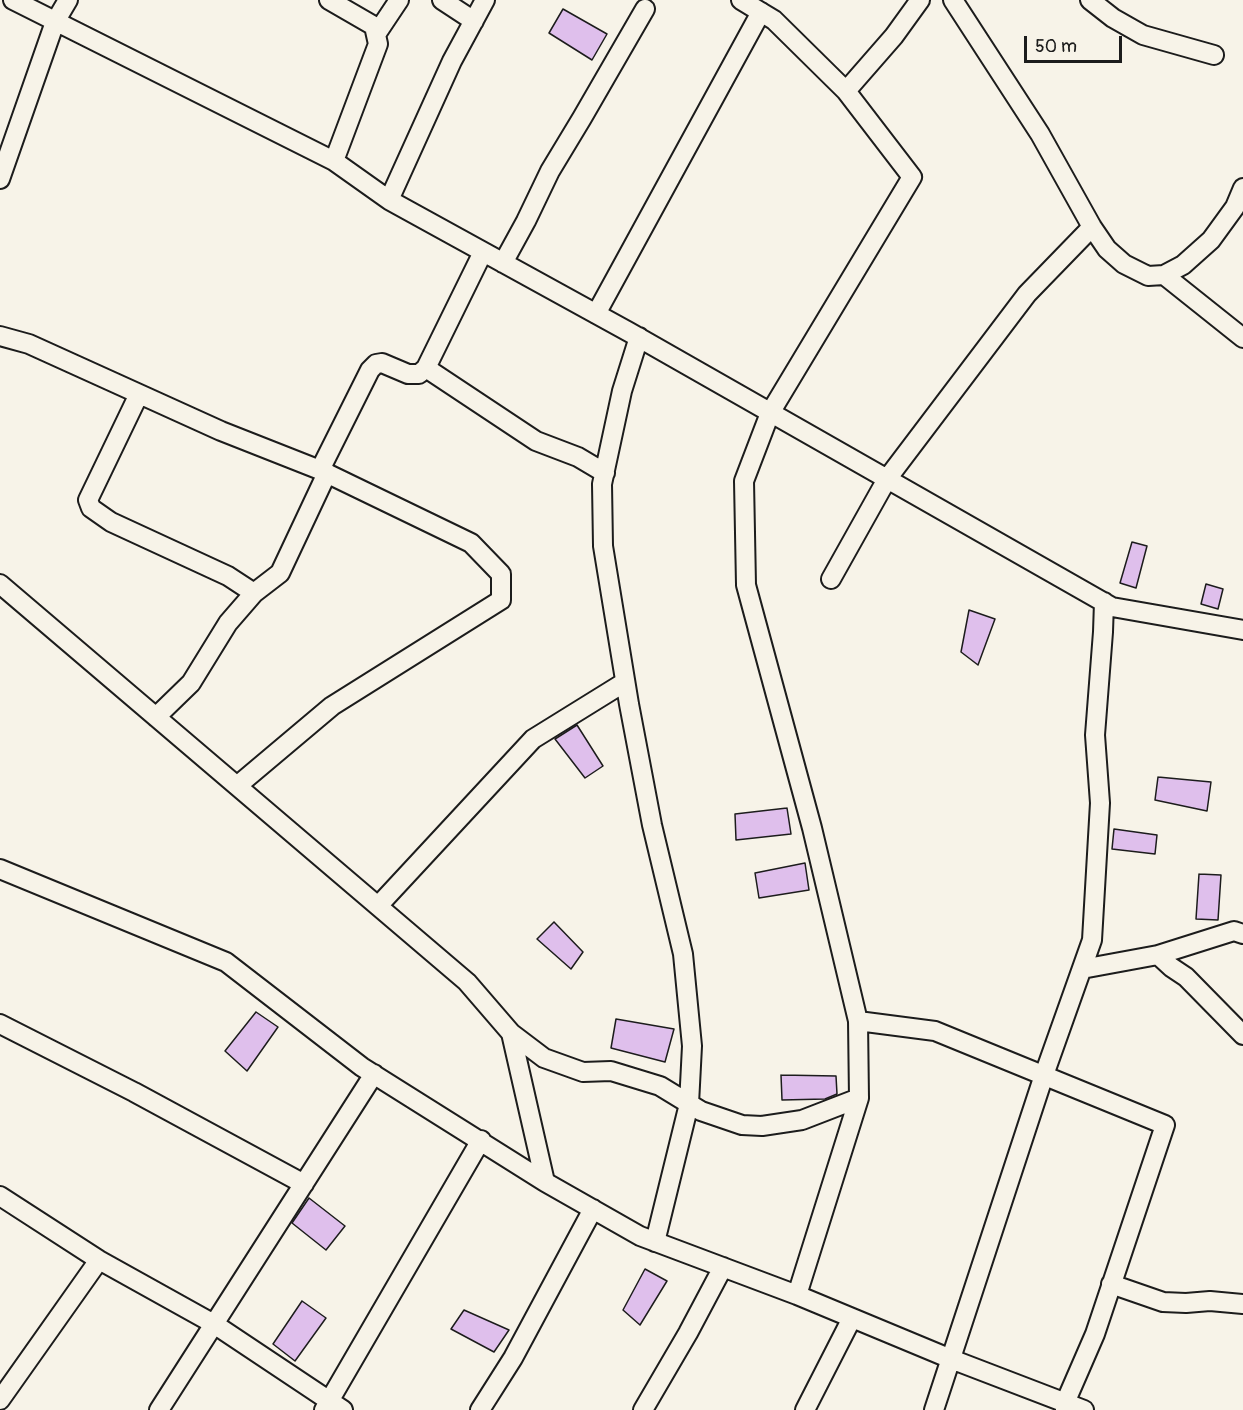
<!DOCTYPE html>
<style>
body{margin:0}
#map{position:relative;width:1243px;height:1410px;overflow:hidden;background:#f7f3e8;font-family:Pangolin,sans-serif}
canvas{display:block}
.scale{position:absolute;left:1024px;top:36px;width:98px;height:27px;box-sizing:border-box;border:3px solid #1c1c1c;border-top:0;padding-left:8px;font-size:18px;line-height:21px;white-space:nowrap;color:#1c1c1c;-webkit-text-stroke:4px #f7f3e8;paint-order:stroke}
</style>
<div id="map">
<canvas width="1243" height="1410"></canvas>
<div class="scale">50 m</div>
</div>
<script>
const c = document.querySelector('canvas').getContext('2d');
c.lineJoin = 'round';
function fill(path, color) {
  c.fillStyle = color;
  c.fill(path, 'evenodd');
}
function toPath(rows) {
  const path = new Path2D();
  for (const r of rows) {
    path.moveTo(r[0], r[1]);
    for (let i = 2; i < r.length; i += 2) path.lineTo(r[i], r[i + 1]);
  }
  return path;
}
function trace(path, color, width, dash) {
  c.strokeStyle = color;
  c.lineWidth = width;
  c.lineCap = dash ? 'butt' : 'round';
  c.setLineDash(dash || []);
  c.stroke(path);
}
const building = toPath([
 [563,9,607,34,592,60,549,33,563,9],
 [1132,542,1147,546,1136,588,1120,583,1132,542],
 [1206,584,1223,589,1218,609,1201,604,1206,584],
 [969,610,995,619,978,665,961,652,969,610],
 [577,725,603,766,585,778,555,739,577,725],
 [1158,777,1211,782,1207,811,1155,800,1158,777],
 [787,808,791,834,736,840,735,814,787,808],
 [1114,829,1157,835,1155,854,1112,849,1114,829],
 [805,863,809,890,759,898,755,873,805,863],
 [1199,874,1221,875,1218,920,1196,919,1199,874],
 [554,922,583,952,571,969,537,939,554,922],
 [256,1012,278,1027,247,1071,225,1051,256,1012],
 [616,1019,674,1029,665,1062,611,1048,616,1019],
 [781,1075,836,1076,837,1094,825,1099,782,1100,781,1075],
 [309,1198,345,1226,326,1250,292,1223,309,1198],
 [645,1269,667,1281,640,1325,623,1310,645,1269],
 [302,1301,326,1318,295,1361,273,1344,302,1301],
 [464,1310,509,1330,494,1352,451,1329,464,1310]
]);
fill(building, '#dfbfec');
trace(building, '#1c1c1c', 1.5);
const minor = toPath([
 [13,0,334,161,389,200,629,332,1112,607,1243,630],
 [329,0,374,26,378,44,334,161],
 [442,0,474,21],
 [741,0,774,20,846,91,912,177,770,413,744,481,746,585,812,828,858,1021,859,1098,797,1295],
 [953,0,1040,134,1092,227,1107,249,1124,264,1148,276,1164,275,1183,265,1211,240,1235,207,1243,188],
 [1090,0,1113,18,1143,35,1214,55],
 [377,33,399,0],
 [846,91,894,36,920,0],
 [0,179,55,22,68,0],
 [389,200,452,61,485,0],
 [503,263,526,221,550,171,582,118,645,9],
 [1164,275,1243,338],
 [596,314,761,12],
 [0,336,29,344,221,431,320,470,471,543,501,574,501,600,332,706,237,786],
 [639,337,622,391,602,484,603,546,629,704,652,825,683,954,692,1046,689,1104,655,1242],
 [426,368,536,441,578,457,605,473],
 [139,394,88,500,91,508,111,522,228,576,254,593],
 [320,470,370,370,376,364,382,363,408,374,419,374,426,368,483,252],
 [831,579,887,479,1027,294,1092,227],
 [0,584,467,982,511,1033,545,1182,640,1236,797,1295,951,1359,1084,1410],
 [156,717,191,683,228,623,254,593,280,573,327,473],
 [0,869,226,962,362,1067,545,1182],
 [378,906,533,739,625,682],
 [1158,955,1171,967,1186,977,1243,1035],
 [1082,969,1158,955,1234,931,1243,934],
 [858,1021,935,1031,1165,1125,1095,1334,1065,1403,1065,1410],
 [0,1024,134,1092,304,1184],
 [511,1033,544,1058,583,1072,611,1071,660,1086,701,1111,742,1125,762,1126,802,1120,859,1098],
 [0,1196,99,1260,214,1324,343,1410],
 [1111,1284,1163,1302,1186,1303,1210,1301,1243,1304],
 [0,1400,99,1260],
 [159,1410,374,1074],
 [324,1410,481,1140],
 [480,1410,513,1358,593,1209],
 [643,1410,688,1333,723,1267],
 [805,1410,852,1318],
 [934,1410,1044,1075,1092,940,1100,803,1095,735,1103,632,1104,602]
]);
trace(minor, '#1c1c1c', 22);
trace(minor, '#f7f3e8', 18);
</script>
